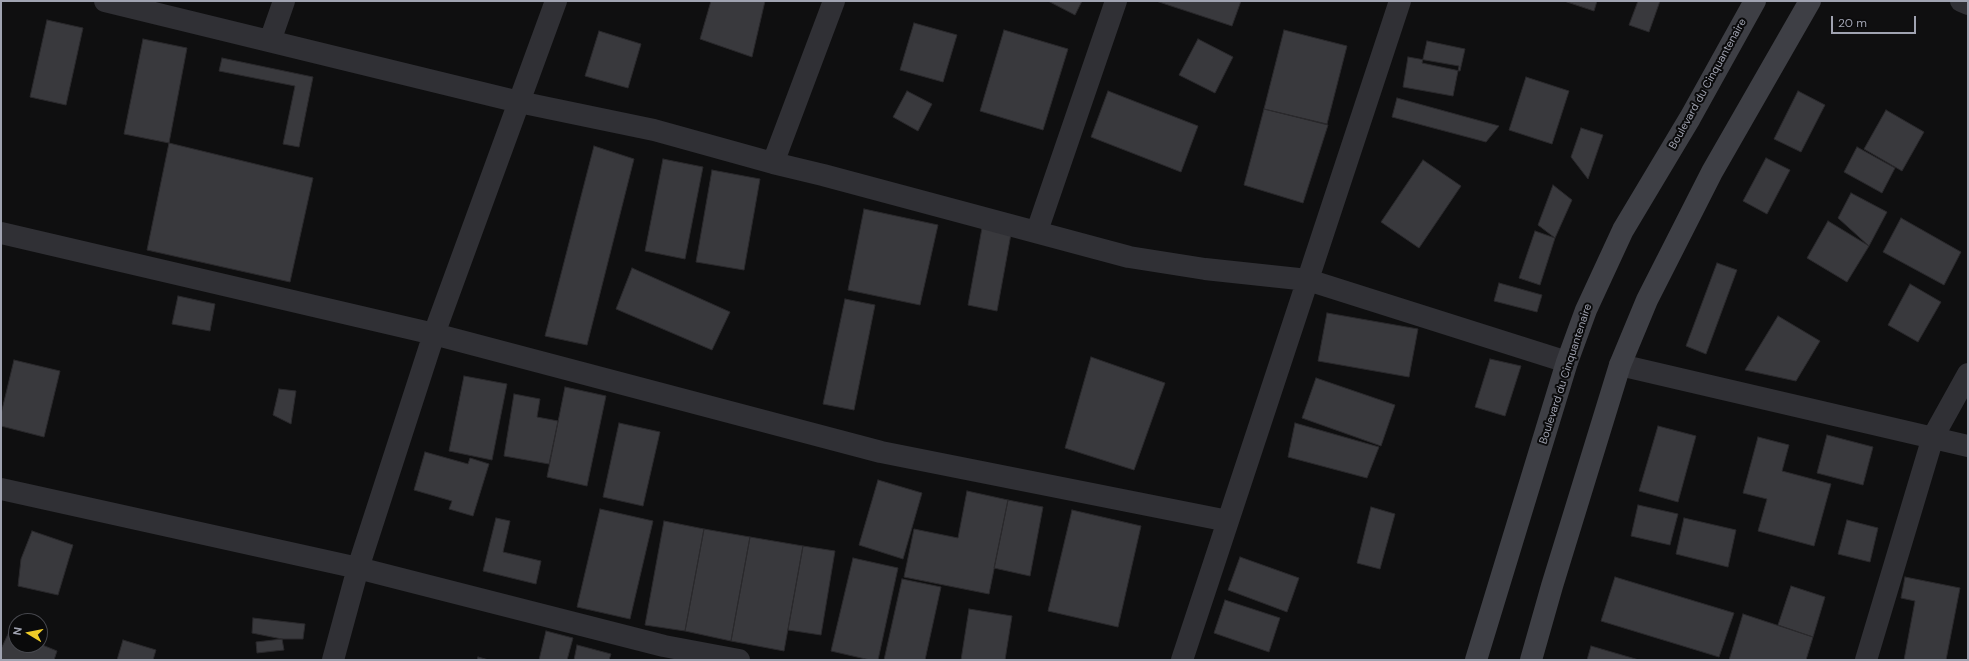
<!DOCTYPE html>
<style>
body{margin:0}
#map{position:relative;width:1969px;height:661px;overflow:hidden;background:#0f0f10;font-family:"DM Sans",sans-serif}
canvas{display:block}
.frame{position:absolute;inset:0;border:2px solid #a0a3b1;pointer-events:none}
.north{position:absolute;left:8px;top:613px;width:40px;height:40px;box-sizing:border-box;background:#0a0a0b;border:1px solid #46474d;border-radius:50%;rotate:280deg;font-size:11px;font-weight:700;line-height:16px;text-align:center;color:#a0a3b1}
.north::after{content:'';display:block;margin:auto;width:14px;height:18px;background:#f0cc28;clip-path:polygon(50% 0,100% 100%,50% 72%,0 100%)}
.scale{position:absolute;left:1831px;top:16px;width:85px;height:18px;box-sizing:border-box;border:2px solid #a0a3b1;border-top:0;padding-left:5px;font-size:12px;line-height:14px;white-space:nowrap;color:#a0a3b1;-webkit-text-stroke:3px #0a0a0b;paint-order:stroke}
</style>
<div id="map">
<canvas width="1969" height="661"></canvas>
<div class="frame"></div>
<div class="north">N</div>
<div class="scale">20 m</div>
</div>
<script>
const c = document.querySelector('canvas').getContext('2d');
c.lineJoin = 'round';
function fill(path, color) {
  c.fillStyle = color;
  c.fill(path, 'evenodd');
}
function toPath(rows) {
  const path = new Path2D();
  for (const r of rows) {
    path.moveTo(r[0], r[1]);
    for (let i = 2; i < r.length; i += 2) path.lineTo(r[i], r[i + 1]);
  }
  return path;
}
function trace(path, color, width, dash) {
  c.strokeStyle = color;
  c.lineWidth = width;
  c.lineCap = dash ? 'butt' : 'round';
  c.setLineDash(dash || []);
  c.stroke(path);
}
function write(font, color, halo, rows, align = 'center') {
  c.font = font + ' "DM Sans",sans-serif';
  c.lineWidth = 4;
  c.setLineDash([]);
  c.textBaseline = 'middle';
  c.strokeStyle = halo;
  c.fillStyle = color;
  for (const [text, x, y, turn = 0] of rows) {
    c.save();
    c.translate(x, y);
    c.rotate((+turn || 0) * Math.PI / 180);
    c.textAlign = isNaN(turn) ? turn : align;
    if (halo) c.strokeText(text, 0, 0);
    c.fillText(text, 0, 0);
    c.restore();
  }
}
const building = toPath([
 [711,1,765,1,752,57,700,39,711,1],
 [1048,1,1082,1,1075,15,1048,1],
 [1156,1,1241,1,1232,26,1156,1],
 [1564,1,1597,1,1594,11,1564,1],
 [1638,1,1660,1,1649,32,1629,25,1638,1],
 [47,20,83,28,66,105,30,97,47,20],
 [914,23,957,35,943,82,900,70,914,23],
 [1004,30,1068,49,1043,130,980,111,1004,30],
 [1284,30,1347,46,1327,124,1264,109,1284,30],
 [599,31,641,44,628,88,585,76,599,31],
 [143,39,187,48,169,143,124,134,143,39],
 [1198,39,1233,57,1215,93,1179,75,1198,39],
 [1427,41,1465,49,1460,71,1422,63,1427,41],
 [1408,57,1459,66,1453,96,1403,87,1408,57],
 [222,58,313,77,299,147,283,144,295,86,219,71,222,58],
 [1526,77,1569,91,1552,144,1509,130,1526,77],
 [907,91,932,104,918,131,893,117,907,91],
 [1108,91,1198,126,1181,172,1091,137,1108,91],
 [1798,91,1825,105,1801,152,1774,139,1798,91],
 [1397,98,1499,126,1486,142,1392,117,1397,98],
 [1264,109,1328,125,1303,203,1244,185,1264,109],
 [1886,110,1924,132,1902,171,1864,149,1886,110],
 [1581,128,1603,135,1588,179,1571,157,1581,128],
 [169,143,313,178,290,282,147,250,169,143],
 [594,146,634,159,587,345,545,336,594,146],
 [1857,147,1895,168,1882,193,1844,172,1857,147],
 [1766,158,1790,170,1767,214,1743,201,1766,158],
 [663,159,703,167,685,259,645,251,663,159],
 [1423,160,1461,186,1419,248,1381,222,1423,160],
 [712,170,760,179,744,270,696,262,712,170],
 [1553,185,1572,200,1555,238,1538,225,1553,185],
 [1851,193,1887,212,1869,246,1838,218,1851,193],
 [864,209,938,225,920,305,848,290,864,209],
 [1901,218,1961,252,1944,285,1883,252,1901,218],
 [1828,221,1869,246,1847,282,1807,258,1828,221],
 [982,228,1011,234,997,311,968,305,982,228],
 [1535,231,1555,238,1540,285,1519,278,1535,231],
 [1717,263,1737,270,1706,354,1686,346,1717,263],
 [632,268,730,312,712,350,616,309,632,268],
 [1499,283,1542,295,1537,312,1494,301,1499,283],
 [1910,284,1941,302,1918,342,1888,325,1910,284],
 [178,296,215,304,210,331,172,324,178,296],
 [845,299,875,305,854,410,823,404,845,299],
 [1327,313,1418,329,1409,377,1318,361,1327,313],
 [1778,316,1820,341,1796,381,1745,370,1778,316],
 [1091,357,1165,383,1134,470,1065,448,1091,357],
 [1490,359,1521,366,1505,416,1475,407,1490,359],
 [14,360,60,371,44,437,1,426,1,414,14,360],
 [464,376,507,384,492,460,449,451,464,376],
 [1316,378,1395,405,1381,446,1302,418,1316,378],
 [565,387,606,396,587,486,547,477,565,387],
 [279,389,296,391,291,424,273,415,279,389],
 [514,394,540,399,537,417,558,421,549,464,504,456,514,394],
 [619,423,660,432,643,506,603,497,619,423],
 [1295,423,1379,447,1367,478,1288,457,1295,423],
 [1658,426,1696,436,1678,502,1639,491,1658,426],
 [1827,435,1873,447,1863,485,1817,473,1827,435],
 [1758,437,1789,445,1782,471,1831,484,1814,546,1758,531,1767,499,1743,493,1758,437],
 [425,452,468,464,470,458,489,464,473,516,449,509,452,501,414,490,425,452],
 [878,480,922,493,903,559,859,545,878,480],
 [967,491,1008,500,989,594,904,577,914,529,958,538,967,491],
 [1008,500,1043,507,1030,576,994,568,1008,500],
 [1638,505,1678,514,1670,545,1631,536,1638,505],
 [1371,507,1395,514,1380,569,1357,563,1371,507],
 [600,509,653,521,630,619,577,607,600,509],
 [1072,510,1141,526,1118,627,1048,611,1072,510],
 [496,518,510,521,503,552,541,561,536,584,483,571,496,518],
 [1684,518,1736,530,1728,567,1676,554,1684,518],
 [1847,520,1878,528,1870,562,1838,554,1847,520],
 [664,521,704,529,685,631,645,625,664,521],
 [704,529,750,537,731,641,685,631,704,529],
 [32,531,73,545,58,595,18,586,21,559,32,531],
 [750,537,803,546,784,651,731,641,750,537],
 [803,546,835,551,821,635,788,630,803,546],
 [1240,557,1299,578,1287,612,1228,590,1240,557],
 [853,558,898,568,878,660,870,660,831,651,853,558],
 [1615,577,1734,613,1719,657,1601,621,1615,577],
 [1905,577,1960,588,1946,660,1904,660,1915,601,1901,598,1905,577],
 [902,579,941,587,925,660,884,660,902,579],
 [1791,586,1825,597,1813,637,1778,625,1791,586],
 [1225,600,1280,618,1269,652,1214,633,1225,600],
 [969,609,1012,616,1005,660,961,660,969,609],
 [1743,614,1813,637,1806,660,1729,660,1743,614],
 [253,618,305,624,303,639,282,639,252,633,253,618],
 [546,631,573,638,567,660,539,660,546,631],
 [9,632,16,635,16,645,40,644,57,651,54,660,1,660,1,649,9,632],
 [282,639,284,650,257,653,256,642,282,639],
 [123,640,156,650,153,660,117,660,123,640],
 [577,645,611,654,609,660,574,660,577,645],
 [1591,646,1639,660,1587,660,1591,646],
 [478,657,489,660,477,660,478,657]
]);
fill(building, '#39393d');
trace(building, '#2a292c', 1);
trace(toPath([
 [105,1,519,102,654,130,773,163,823,175,1129,257,1205,269,1308,280,1567,362],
 [1961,1,1968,4],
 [270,41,284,1],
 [773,163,834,1],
 [1037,231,1116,1],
 [1,233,434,334,881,452,1228,521],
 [1620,365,1968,446],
 [1,489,358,568,664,646,739,660],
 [333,660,358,568,434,334,556,1],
 [1182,660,1400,1],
 [1866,660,1933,437,1968,374]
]), '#303035', 22);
trace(toPath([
 [1476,660,1567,362,1586,310,1623,230,1690,118,1755,1],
 [1531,660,1552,586,1620,365,1647,300,1712,172,1810,1]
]), '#3e3f45', 22);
write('11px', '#a0a3b1', '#0a0a0b', [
 ["Boulevard du Cinquantenaire",1708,84,-61],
 ["Boulevard du Cinquantenaire",1566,374,-72]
]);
</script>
